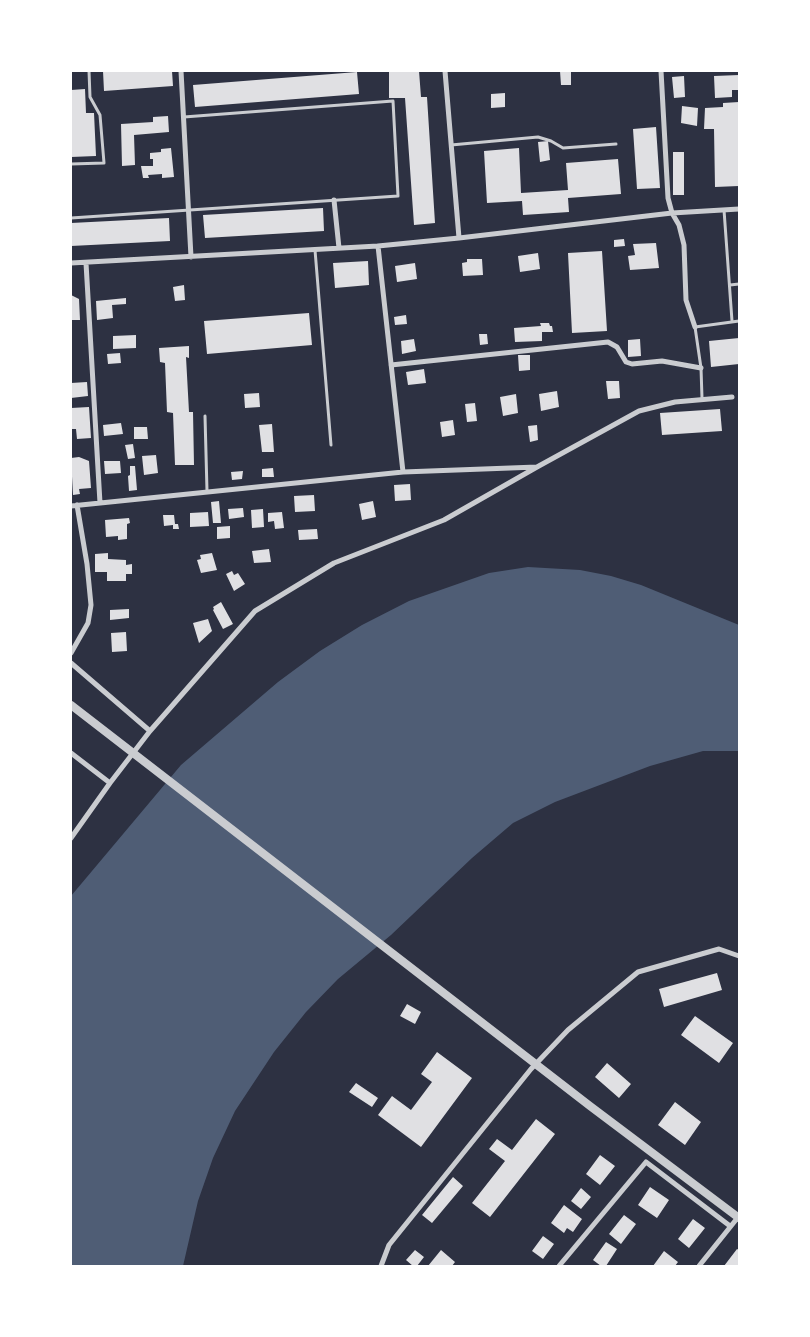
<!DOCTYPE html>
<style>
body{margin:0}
#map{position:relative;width:810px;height:1337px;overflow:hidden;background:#2d3142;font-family:"Roboto Condensed",sans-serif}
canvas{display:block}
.frame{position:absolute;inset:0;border:72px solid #fff;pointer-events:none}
</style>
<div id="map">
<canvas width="810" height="1337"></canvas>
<div class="frame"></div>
</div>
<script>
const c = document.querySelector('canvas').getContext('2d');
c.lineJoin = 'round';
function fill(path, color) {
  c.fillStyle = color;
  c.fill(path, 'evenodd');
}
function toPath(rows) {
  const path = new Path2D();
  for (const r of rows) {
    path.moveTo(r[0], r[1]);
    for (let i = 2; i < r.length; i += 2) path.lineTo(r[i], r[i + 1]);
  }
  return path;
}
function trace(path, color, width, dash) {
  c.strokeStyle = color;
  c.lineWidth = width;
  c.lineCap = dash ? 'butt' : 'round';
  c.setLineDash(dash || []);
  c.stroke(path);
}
fill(toPath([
 [528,567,580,570,611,576,641,585,739,625,739,751,703,751,650,766,555,802,513,823,472,858,391,935,338,979,306,1012,274,1052,235,1111,213,1158,198,1201,183,1266,71,1266,71,896,181,765,278,682,320,651,362,625,409,601,489,573]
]), '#4f5d75');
fill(toPath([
 [103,71,172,71,173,86,104,91],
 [389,71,419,71,421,97,427,97,435,223,414,225,405,98,389,98],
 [560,71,571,71,571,85,561,85],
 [357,72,359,94,195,107,193,85],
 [739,75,739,90,732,90,732,97,715,98,714,76],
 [684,76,685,97,674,98,672,77],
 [85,89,86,113,94,113,96,156,71,157,71,90],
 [505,93,505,107,491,108,491,94],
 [739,102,739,186,715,187,714,129,704,129,705,108,723,107,723,103],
 [682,106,698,108,697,126,681,123],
 [168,116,169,132,134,135,135,165,122,166,121,124,153,122,153,117],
 [656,127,660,188,637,189,633,129],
 [548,141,550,160,540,162,538,142],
 [171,148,174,177,162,178,162,174,148,175,149,178,143,178,141,166,153,166,153,159,150,159,150,153,161,152,161,149],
 [519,148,521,193,568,190,566,163,618,159,621,194,568,198,569,212,523,215,522,201,487,203,484,151],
 [673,152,684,152,684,195,673,195],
 [323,208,324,231,205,238,203,215],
 [169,218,170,241,71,246,71,223],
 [624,239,625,246,614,247,614,240],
 [656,243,659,268,630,270,628,256,635,255,633,244],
 [602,251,607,331,572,333,568,253],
 [538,253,540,269,520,272,518,256],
 [467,259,482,259,483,275,463,276,462,263,467,262],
 [368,261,369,285,335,288,333,263],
 [415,263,417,279,397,282,395,266],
 [184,285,185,300,175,301,173,287],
 [71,295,79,299,80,320,71,320],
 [126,298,126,304,112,305,113,318,97,320,96,301],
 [309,313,312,345,207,354,204,321],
 [406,315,407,324,395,325,394,317],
 [540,323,549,323,550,326,552,326,553,332,542,332,542,341,515,342,514,328,541,326],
 [479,334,487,334,488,344,480,345],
 [136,335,136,348,113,349,113,336],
 [739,338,739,364,711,367,709,341],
 [414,339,416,351,402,354,401,341],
 [640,339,641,356,628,357,628,340],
 [189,346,189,358,186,357,189,412,193,412,194,465,175,465,173,413,167,412,165,363,160,362,159,348],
 [120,353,121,363,108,364,107,354],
 [518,355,530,355,530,370,519,371],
 [424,369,426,383,408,385,406,372],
 [606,381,619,381,620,398,608,399],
 [87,382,88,396,71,398,71,383],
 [557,391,559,407,541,411,539,394],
 [259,393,260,407,245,408,244,394],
 [516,394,518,413,503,416,500,397],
 [475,403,477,421,467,422,465,404],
 [89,407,91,438,77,439,76,429,71,429,71,408],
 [720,409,722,431,662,435,660,413],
 [453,420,455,435,442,437,440,422],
 [121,423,123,434,104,436,103,425],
 [272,424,274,452,262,452,259,425],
 [537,425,538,440,530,442,528,426],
 [134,427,147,427,148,439,134,439],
 [133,444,135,458,128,459,125,445],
 [156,455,158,473,144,475,142,456],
 [79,457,89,461,91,488,79,489,80,494,73,495,71,458],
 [104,461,120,461,121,473,105,474],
 [130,466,135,466,137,490,129,491,128,476,130,475],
 [273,468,274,477,262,477,262,469],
 [243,471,242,479,232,480,231,472],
 [410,484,411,500,395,501,394,485],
 [314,495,315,511,295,512,294,496],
 [219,501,221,523,213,523,211,502],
 [373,501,376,517,362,520,359,504],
 [243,508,244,517,229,519,228,509],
 [263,509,264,527,252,528,251,510],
 [208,512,209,526,190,527,190,513],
 [282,512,284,528,275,529,274,521,268,522,268,513],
 [163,515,174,515,175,524,178,524,179,529,173,529,173,525,164,526],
 [129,518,130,523,127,524,127,539,118,540,118,536,106,537,105,520],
 [230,526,230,538,217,539,217,527],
 [317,529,318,539,299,540,298,530],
 [269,549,271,562,254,563,252,551],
 [108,553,108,559,126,560,126,565,132,564,132,574,126,574,126,581,107,581,107,572,95,572,95,554],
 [212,553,217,570,201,573,197,560,201,559,200,555],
 [232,571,234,575,238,573,245,584,234,591,226,574],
 [221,602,233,624,223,629,213,610,214,609,213,607],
 [129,609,129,618,110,620,110,610],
 [208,619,212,631,199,643,193,623],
 [126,632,127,651,112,652,111,633],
 [717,973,722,990,664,1007,659,989],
 [407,1004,421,1012,415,1024,400,1016],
 [695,1016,733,1043,719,1063,681,1035],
 [437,1052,472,1078,421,1147,378,1115,392,1096,411,1110,432,1082,421,1074],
 [607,1063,631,1084,619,1098,595,1077],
 [356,1083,378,1098,372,1107,349,1092],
 [675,1102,701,1122,685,1145,658,1125],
 [536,1119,555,1134,490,1217,472,1203,505,1161,489,1149,497,1139,512,1150],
 [600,1155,615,1166,600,1185,586,1174],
 [453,1177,463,1186,432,1223,422,1215],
 [650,1187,669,1200,657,1218,638,1205],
 [581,1188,591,1197,581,1209,571,1201],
 [564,1205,582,1219,573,1232,567,1228,564,1233,551,1223],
 [624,1215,636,1224,621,1244,609,1234],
 [693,1219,705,1228,689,1248,678,1239],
 [543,1236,554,1244,543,1259,532,1251],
 [606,1242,617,1249,606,1266,601,1266,593,1260],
 [737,1249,739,1250,739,1266,724,1266],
 [415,1250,424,1257,417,1266,413,1266,406,1260],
 [441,1250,455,1262,452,1266,428,1266],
 [664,1251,678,1262,675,1266,653,1266]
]), '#e0e0e3');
trace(toPath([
 [451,145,538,137,551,141,563,148,616,144],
 [71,164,104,163,100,115,90,97,89,71],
 [724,210,732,321],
 [71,218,398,196,393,101,184,117],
 [315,250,331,445],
 [730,285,739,284],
 [702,398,701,368,695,327,739,321],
 [205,416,207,491]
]), '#caccd0', 3);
trace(toPath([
 [181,71,191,257],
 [445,71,459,238],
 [661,71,668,198,672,213,679,225,684,245,686,300,695,327],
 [334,200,339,248],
 [378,246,403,472],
 [71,263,378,246,459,238,672,213,739,209],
 [86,263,100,503],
 [391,365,608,342,617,347,626,362,632,364,662,361,701,368],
 [71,506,403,472,537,467,639,411,675,402,732,397],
 [71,653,88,623,91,605,87,564,77,505],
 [71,663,150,731],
 [71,753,110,783],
 [71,838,110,783,150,731,255,611,334,563,444,520,537,467],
 [381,1266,389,1245,531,1069,568,1030,638,972,719,949,739,956],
 [559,1266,646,1162,730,1226],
 [699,1266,739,1216]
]), '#caccd0', 5);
trace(toPath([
 [71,705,590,1106,739,1218]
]), '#caccd0', 8);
</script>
